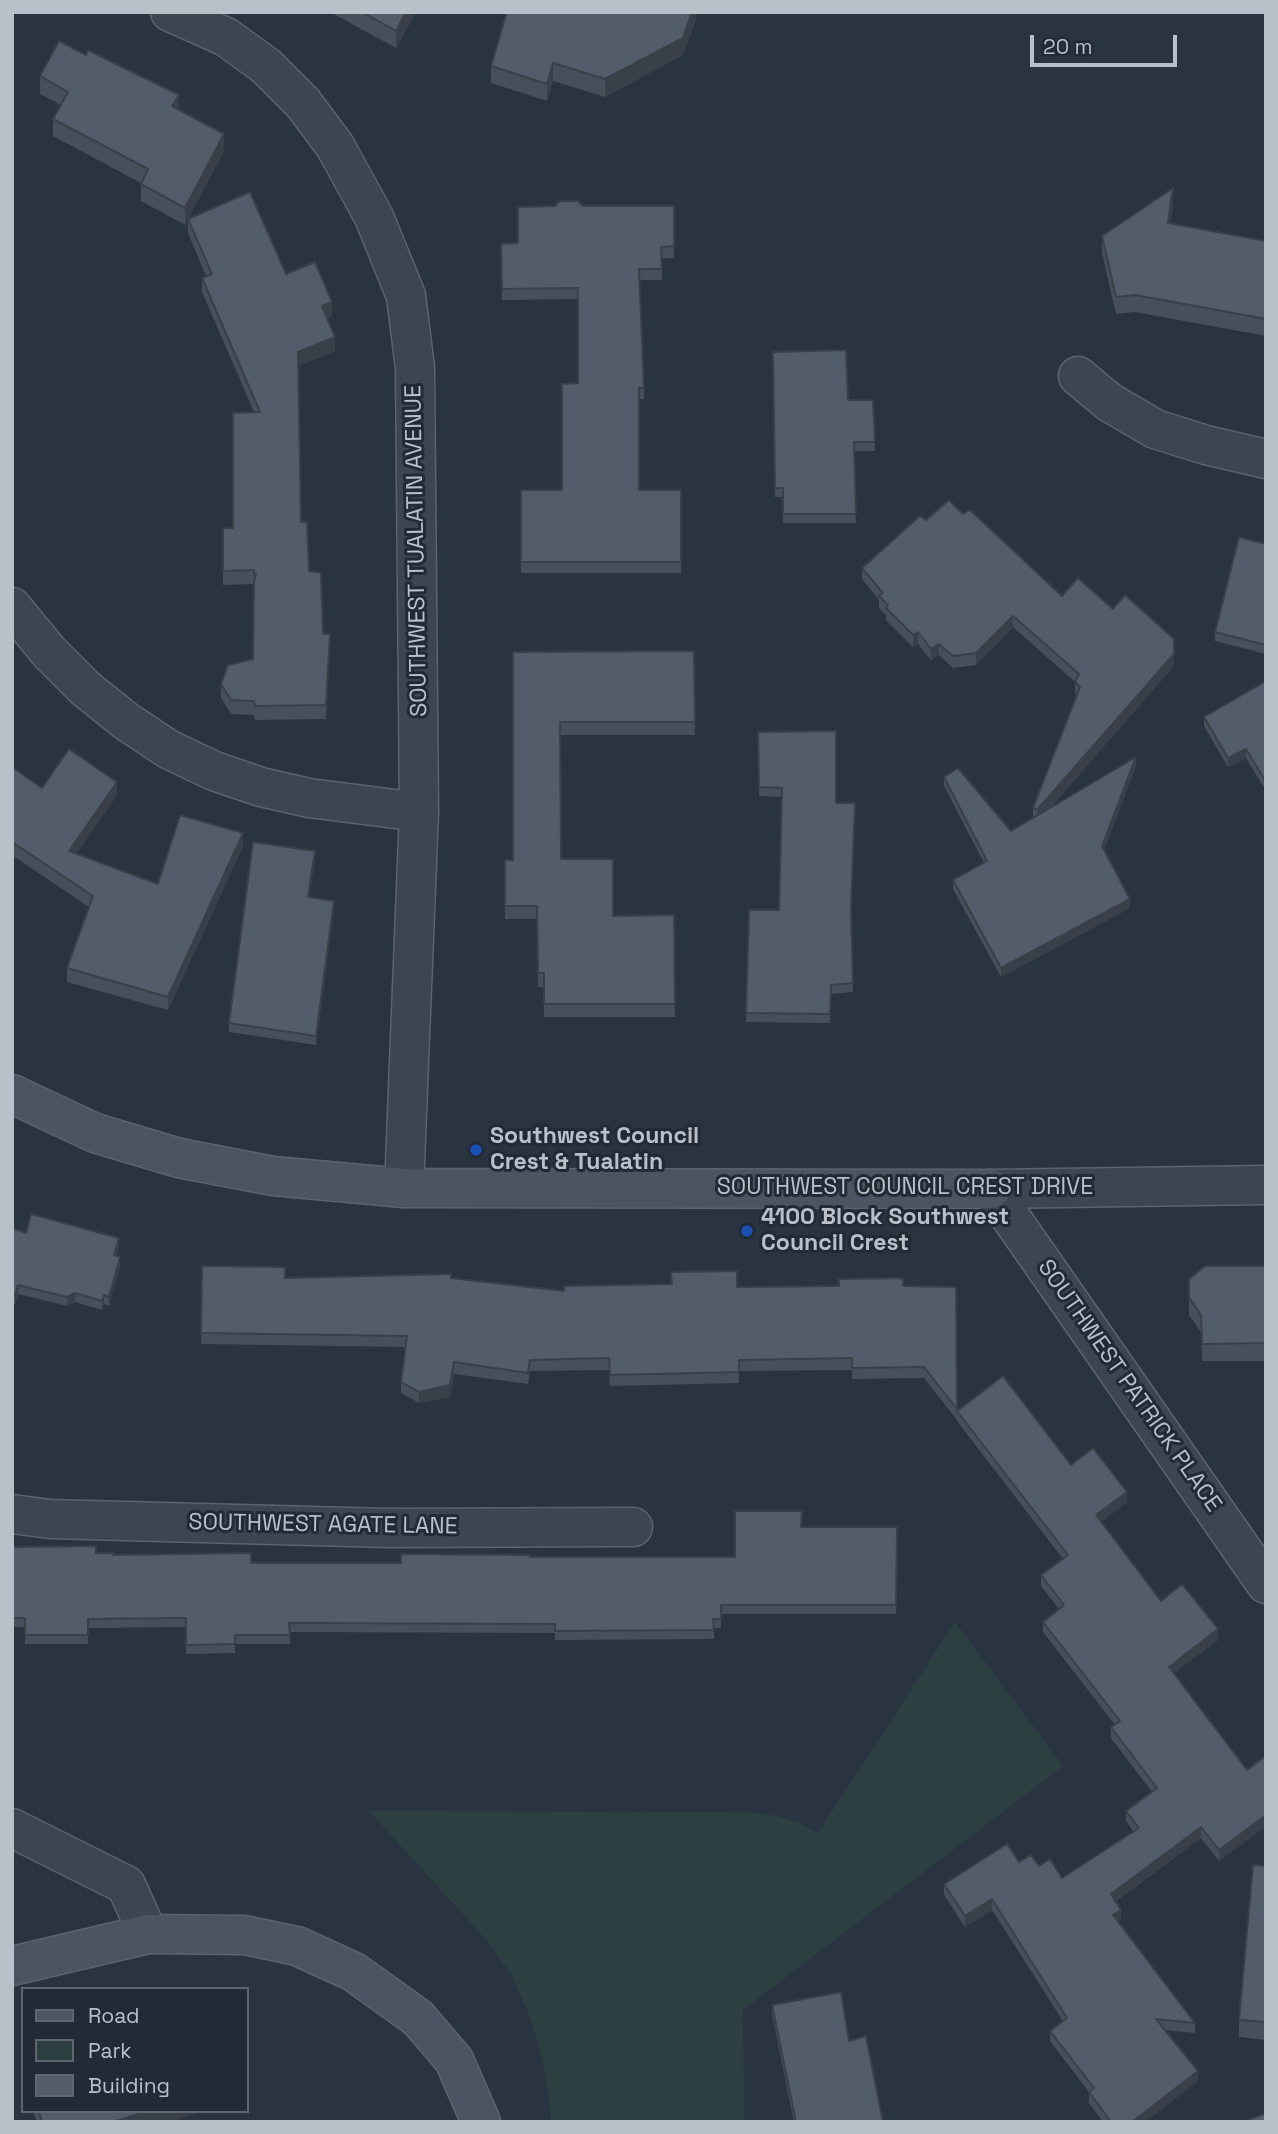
<!DOCTYPE html>
<style>
body{margin:0}
#map{position:relative;width:1278px;height:2134px;overflow:hidden;background:#2a3340;font-family:"Space Grotesk",sans-serif}
canvas{display:block}
.frame{position:absolute;inset:0;border:14px solid #bac0ca;pointer-events:none}
.legend{position:absolute;left:21px;top:1987px;width:228px;height:126px;box-sizing:border-box;background:#222a35;border:2px solid #5f6671;margin:0;padding:9px 12px;list-style:none;font-size:21px;color:#bac0ca}
.legend li{display:flex;align-items:center;gap:14px;height:35px}
.legend b{width:35px;border:2px solid #5f6671}
.scale{position:absolute;left:1030px;top:35px;width:147px;height:32px;box-sizing:border-box;border:4px solid #bac0ca;border-top:0;padding-left:9px;font-size:21px;line-height:24px;white-space:nowrap;color:#bac0ca;-webkit-text-stroke:5px #222a35;paint-order:stroke}
</style>
<div id="map">
<canvas width="1278" height="2134"></canvas>
<div class="frame"></div>
<ul class="legend">
<li><b style="height:9px;background:#4c5463"></b>Road</li>
<li><b style="height:19px;background:#2c4042"></b>Park</li>
<li><b style="height:19px;background:#535c6a"></b>Building</li>
</ul>
<div class="scale">20 m</div>
</div>
<script>
const c = document.querySelector('canvas').getContext('2d');
c.lineJoin = 'round';
function fill(path, color) {
  c.fillStyle = color;
  c.fill(path, 'evenodd');
}
function toPath(rows) {
  const path = new Path2D();
  for (const r of rows) {
    path.moveTo(r[0], r[1]);
    for (let i = 2; i < r.length; i += 2) path.lineTo(r[i], r[i + 1]);
  }
  return path;
}
function trace(path, color, width, dash) {
  c.strokeStyle = color;
  c.lineWidth = width;
  c.lineCap = dash ? 'butt' : 'round';
  c.setLineDash(dash || []);
  c.stroke(path);
}
function write(font, color, halo, rows, align = 'center') {
  c.font = font + ' "Space Grotesk",sans-serif';
  c.lineWidth = 6;
  c.setLineDash([]);
  c.textBaseline = 'middle';
  c.strokeStyle = halo;
  c.fillStyle = color;
  for (const [text, x, y, turn = 0] of rows) {
    c.save();
    c.translate(x, y);
    c.rotate((+turn || 0) * Math.PI / 180);
    c.textAlign = isNaN(turn) ? turn : align;
    if (halo) c.strokeText(text, 0, 0);
    c.fillText(text, 0, 0);
    c.restore();
  }
}
fill(toPath([
 [955,1622,1063,1766,743,2010,744,2122,551,2122,548,2090,540,2050,527,2009,510,1973,490,1944,369,1811,750,1812,777,1816,800,1823,818,1833]
]), '#2c4042');
const street = toPath([
 [170,12,226,37,266,66,303,103,335,146,374,217,406,296,415,368,419,812,404,1188],
 [1078,376,1109,402,1155,429,1206,445,1266,459],
 [12,607,49,652,86,689,126,721,168,749,214,771,261,787,309,798,419,812],
 [991,1189,1266,1584],
 [991,1189,1266,1185],
 [12,1514,50,1519,388,1528,633,1527],
 [12,1828,126,1885,148,1934]
]);
const secondary = toPath([
 [12,1094,95,1133,179,1158,273,1176,404,1188,991,1189],
 [12,1966,148,1934,244,1935,297,1946,354,1972,418,2018,454,2060,481,2122]
]);
trace(street, '#5b636d', 41);
trace(secondary, '#5b636d', 41);
trace(street, '#3d4550', 38);
trace(secondary, '#4c5463', 38);
fill(toPath([
 [330,12,416,12,396,48],
 [696,12,696,19,683,55,605,97,553,81,547,101,491,83,491,66],
 [40,76,179,109,224,151,188,219,286,274,332,316,327,318,335,351,298,366,301,522,309,571,323,634,330,649,326,719,255,720,254,715,231,714,221,698,221,684,253,659,254,584,223,585,223,528,233,528,254,412,202,292,202,278,206,276,188,233,188,219,185,225,141,201,141,183,53,136,53,119,61,105,40,94],
 [1173,205,1170,223,1266,241,1266,336,1135,312,1116,314,1102,253,1102,236],
 [583,206,674,206,674,258,662,258,662,280,639,280,644,388,644,399,639,399,639,490,681,490,681,573,521,573,521,490,562,490,578,383,578,299,502,300,501,244,518,243],
 [773,352,848,400,873,400,875,451,854,451,856,523,783,523,783,497,775,497],
 [963,514,1062,596,1174,666,1049,809,1136,766,1104,850,1130,908,1001,977,953,889,953,880,984,863,944,786,944,777,1011,831,1033,818,1033,808,1077,695,1075,694,1075,682,1013,627,976,665,953,668,939,655,931,660,918,644,913,647,886,620,886,615,879,608,879,600,862,579,862,568,926,520],
 [1266,544,1266,654,1215,641,1215,632],
 [694,651,695,735,560,735,561,859,613,916,674,915,675,1017,544,1017,544,987,538,987,537,919,505,919,505,860,513,860,513,652],
 [1266,681,1266,791,1246,758,1228,767,1204,726,1204,717],
 [758,732,836,803,851,913,853,992,831,994,830,1023,746,1022,749,910,779,910,782,797,759,796],
 [12,767,42,788,117,795,76,854,158,884,243,846,168,1010,67,982,67,968,89,907,12,855],
 [315,860,309,898,334,910,316,1045,229,1032,229,1023],
 [12,1228,26,1233,119,1247,116,1256,120,1266,109,1306,104,1304,102,1310,75,1302,67,1306,18,1294,15,1304,12,1303],
 [202,1266,285,1278,451,1278,564,1291,737,1287,903,1286,956,1287,957,1420,924,1378,852,1379,852,1370,739,1371,739,1383,610,1386,609,1370,530,1371,528,1384,454,1374,450,1397,419,1403,401,1393,401,1382,406,1347,201,1344],
 [1266,1266,1266,1361,1202,1361,1201,1332,1189,1315,1189,1279],
 [957,1411,1071,1465,1127,1502,1101,1522,1161,1601,1218,1640,1174,1673,1247,1770,1266,1756,1266,1826,1219,1861,1201,1838,1116,1901,1121,1920,1118,1922,1195,2023,1195,2033,1165,2030,1198,2081,1145,2122,1103,2122,1089,2103,1089,2092,1050,2041,1050,2031,1063,2021,992,1910,965,1927,944,1895,944,1884,1019,1862,1039,1866,1062,1878,1134,1832,1126,1821,1126,1811,1152,1792,1111,1738,1111,1727,1115,1725,1043,1632,1043,1622,1059,1609,1041,1586,1041,1575,1063,1559,957,1421],
 [802,1527,897,1527,896,1614,721,1614,721,1628,714,1628,714,1639,555,1640,555,1633,290,1632,290,1644,235,1644,235,1653,186,1654,186,1627,88,1628,88,1644,25,1644,25,1627,12,1627,12,1547,113,1555,251,1563,401,1563,530,1557,735,1557],
 [1266,1866,1266,2040,1239,2037,1239,2020],
 [772,2005,849,2041,883,2122,794,2122,772,2014],
 [23,2056,23,2079,21,2074,21,2057],
 [33,2111,202,2111,169,2122,37,2122]
]), '#474f5b');
fill(toPath([
 [406,12,416,12,396,48,396,31],
 [692,12,696,12,696,19,683,55,605,97,605,79],
 [553,63,553,81,547,101,547,84],
 [179,95,179,113,172,106],
 [224,134,224,151,185,225,185,208],
 [1173,188,1173,205,1168,240,1168,223],
 [332,302,332,316,322,321,322,306],
 [335,337,335,351,298,366,298,352],
 [1013,616,1013,627,976,665,976,653],
 [918,632,918,644,913,647,913,635],
 [330,634,330,649,326,719,326,705],
 [939,644,939,655,931,660,931,649],
 [1174,654,1174,666,1037,822,1037,810],
 [1246,749,1246,758,1228,767,1228,758],
 [1136,757,1136,766,1102,855,1102,846],
 [117,782,117,795,69,865,69,851],
 [243,833,243,846,168,1010,168,997],
 [315,851,315,860,308,906,308,897],
 [1130,899,1130,908,1001,977,1001,968],
 [334,901,334,910,316,1045,316,1036],
 [119,1238,119,1247,114,1264,114,1255],
 [120,1257,120,1266,109,1306,109,1297],
 [18,1285,18,1294,15,1304,15,1295],
 [75,1293,75,1302,67,1306,67,1297],
 [104,1295,104,1304,102,1310,102,1301],
 [454,1362,454,1374,450,1397,419,1403,419,1392],
 [1127,1492,1127,1502,1096,1526,1096,1515],
 [1218,1629,1218,1640,1169,1677,1169,1667],
 [1266,1815,1266,1826,1219,1861,1219,1850],
 [1201,1827,1201,1838,1111,1904,1111,1894],
 [992,1899,992,1910,965,1927,965,1916],
 [1121,1910,1121,1920,1113,1926,1113,1915],
 [1198,2071,1198,2081,1145,2122,1132,2122],
 [147,2111,202,2111,169,2122,114,2122]
]), '#3a404a');
const building = toPath([
 [362,12,406,12,396,31,362,12],
 [507,12,692,12,683,38,605,79,553,63,547,84,491,66,507,12],
 [59,41,86,55,88,50,179,95,172,106,224,134,185,208,141,184,148,169,53,119,68,92,40,76,59,41],
 [1173,188,1168,223,1266,241,1266,319,1135,295,1116,297,1102,236,1173,188],
 [250,192,286,274,315,262,332,302,322,306,335,337,298,352,301,522,307,522,309,571,321,573,323,634,330,634,326,705,255,706,254,701,231,700,221,684,228,665,253,659,254,583,256,574,254,573,254,570,223,571,223,528,233,528,233,413,260,412,202,278,212,274,188,219,250,192],
 [560,201,578,201,583,206,674,206,674,246,661,247,662,269,639,269,644,388,639,388,639,490,681,490,681,562,521,562,521,490,562,490,562,384,578,383,578,288,502,289,501,244,518,243,518,207,555,206,560,201],
 [846,350,848,400,873,400,875,442,854,442,856,514,783,514,783,488,775,488,773,352,846,350],
 [949,500,963,514,970,510,1062,596,1078,578,1113,609,1125,595,1174,639,1174,654,1037,810,1033,808,1080,687,1075,682,1079,674,1013,616,976,653,953,656,939,644,931,649,918,632,913,635,886,608,888,605,879,596,883,593,862,568,920,516,926,520,949,500],
 [1239,537,1266,544,1266,645,1215,632,1239,537],
 [694,651,695,722,560,722,561,859,613,859,613,916,674,915,675,1004,544,1004,544,973,538,973,537,906,505,906,505,860,513,860,513,652,694,651],
 [1266,681,1266,782,1246,749,1228,758,1204,717,1266,681],
 [836,731,836,803,855,803,851,908,853,983,831,985,830,1014,746,1013,749,910,779,910,782,788,759,787,758,732,836,731],
 [69,749,117,782,69,851,158,884,180,815,243,833,168,997,67,968,93,896,12,842,12,767,42,788,69,749],
 [1136,757,1102,846,1130,899,1001,968,953,880,987,861,944,777,958,768,1011,831,1136,757],
 [253,842,315,851,308,897,334,901,316,1036,229,1023,253,842],
 [31,1214,119,1238,114,1255,120,1257,109,1297,104,1295,102,1301,75,1293,67,1297,18,1285,15,1295,12,1294,12,1228,26,1233,31,1214],
 [202,1266,285,1267,285,1278,451,1274,451,1278,564,1291,564,1286,672,1284,671,1272,737,1271,737,1287,839,1286,839,1279,903,1278,903,1286,956,1287,957,1409,924,1367,852,1368,852,1358,739,1360,739,1372,610,1375,609,1358,530,1360,528,1373,454,1362,450,1385,419,1392,401,1382,407,1336,201,1333,202,1266],
 [1205,1266,1266,1266,1266,1343,1202,1344,1201,1315,1189,1297,1189,1279,1205,1266],
 [1003,1376,1071,1465,1093,1448,1127,1492,1096,1515,1161,1601,1182,1584,1218,1629,1169,1667,1247,1770,1266,1756,1266,1815,1219,1850,1201,1827,1111,1894,1121,1910,1113,1915,1195,2023,1156,2019,1198,2071,1132,2122,1111,2122,1089,2092,1094,2088,1050,2031,1067,2018,992,1899,965,1916,944,1884,1007,1844,1019,1862,1031,1855,1039,1866,1050,1859,1062,1878,1139,1828,1126,1811,1157,1788,1111,1727,1120,1721,1043,1622,1064,1605,1041,1575,1068,1555,957,1411,1003,1376],
 [735,1511,802,1511,801,1527,897,1527,896,1605,721,1605,721,1619,713,1619,714,1630,555,1631,555,1624,289,1623,290,1635,235,1635,235,1644,186,1645,186,1618,88,1619,88,1635,25,1635,25,1618,12,1618,12,1547,96,1546,96,1553,113,1553,113,1555,251,1553,251,1563,401,1563,401,1554,530,1555,530,1557,735,1557,735,1511],
 [1253,1865,1266,1866,1266,2022,1239,2020,1253,1865],
 [841,1992,849,2041,866,2036,883,2122,796,2122,772,2005,841,1992],
 [39,2111,147,2111,114,2122,42,2122,39,2111],
 [1266,2113,1266,2122,1243,2122,1266,2113]
]);
fill(building, '#535c6a');
trace(building, '#3a404a', 2);
for (const [x, y, r, color] of [
 [476,1150,7,"#1a4fb4"],
 [747,1231,7,"#1a4fb4"]
]) {
  const dot = new Path2D();
  dot.arc(x, y, r, 0, 2 * Math.PI);
  c.fillStyle = color;
  c.fill(dot);
  trace(dot, '#222a35', 2.5);
}
write('23px', '#bac0ca', '#222a35', [
 ["SOUTHWEST TUALATIN AVENUE",417,551,-91],
 ["SOUTHWEST COUNCIL CREST DRIVE",905,1188],
 ["SOUTHWEST PATRICK PLACE",1129,1386,55],
 ["SOUTHWEST AGATE LANE",323,1525,1]
]);
write('bold 23px', '#bac0ca', '#222a35', [
 ["Southwest Council",490,1137],
 ["Crest & Tualatin",490,1163],
 ["4100 Block Southwest",761,1218],
 ["Council Crest",761,1244]
], 'left');
</script>
